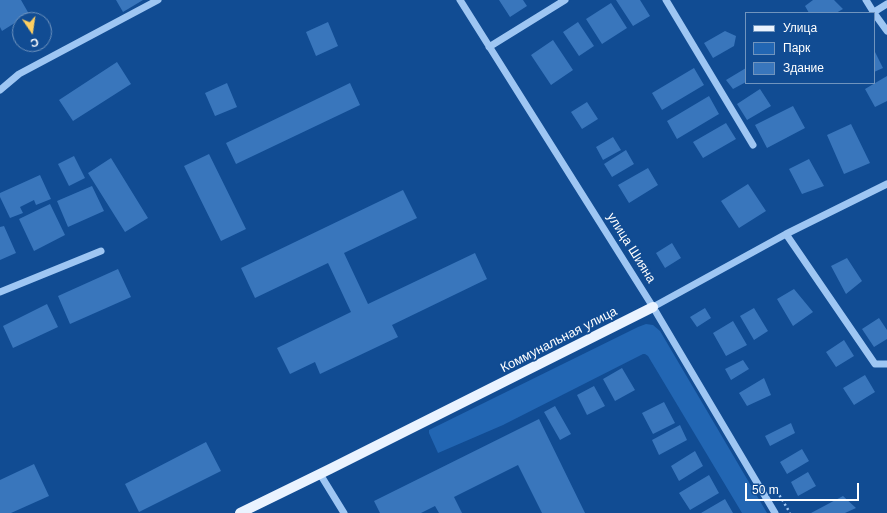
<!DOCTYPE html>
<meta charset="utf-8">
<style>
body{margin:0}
#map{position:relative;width:887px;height:513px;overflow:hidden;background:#114c93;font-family:Helvetica,sans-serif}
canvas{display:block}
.legend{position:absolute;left:745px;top:12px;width:130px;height:72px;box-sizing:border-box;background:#114c93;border:1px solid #7094be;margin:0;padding:5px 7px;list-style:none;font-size:12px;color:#fff}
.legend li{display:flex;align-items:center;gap:8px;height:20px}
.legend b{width:20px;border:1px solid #7094be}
.north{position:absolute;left:12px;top:12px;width:40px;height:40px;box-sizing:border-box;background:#114c93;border:1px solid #7094be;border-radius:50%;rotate:167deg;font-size:11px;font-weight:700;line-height:16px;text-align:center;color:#fff}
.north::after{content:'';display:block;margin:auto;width:14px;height:18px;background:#ffcf60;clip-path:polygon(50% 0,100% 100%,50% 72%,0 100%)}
.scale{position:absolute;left:745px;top:483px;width:114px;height:18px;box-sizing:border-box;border:2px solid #fff;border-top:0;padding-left:5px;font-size:12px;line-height:14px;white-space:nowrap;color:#fff;-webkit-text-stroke:3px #114c93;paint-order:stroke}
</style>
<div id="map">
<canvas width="887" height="513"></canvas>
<ul class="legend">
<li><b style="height:5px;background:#eaf3ff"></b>Улица</li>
<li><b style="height:11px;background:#2266b3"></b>Парк</li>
<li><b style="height:11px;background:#3976bc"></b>Здание</li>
</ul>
<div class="north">С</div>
<div class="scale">50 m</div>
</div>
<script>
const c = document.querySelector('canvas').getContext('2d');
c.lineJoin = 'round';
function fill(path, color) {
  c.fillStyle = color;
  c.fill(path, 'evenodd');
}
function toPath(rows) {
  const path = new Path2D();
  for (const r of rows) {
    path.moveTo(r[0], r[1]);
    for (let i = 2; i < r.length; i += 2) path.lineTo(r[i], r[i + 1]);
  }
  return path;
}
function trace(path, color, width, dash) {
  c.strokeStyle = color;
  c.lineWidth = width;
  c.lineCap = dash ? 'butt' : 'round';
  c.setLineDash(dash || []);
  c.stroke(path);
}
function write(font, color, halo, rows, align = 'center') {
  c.font = font + ' Helvetica,sans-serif';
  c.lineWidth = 4;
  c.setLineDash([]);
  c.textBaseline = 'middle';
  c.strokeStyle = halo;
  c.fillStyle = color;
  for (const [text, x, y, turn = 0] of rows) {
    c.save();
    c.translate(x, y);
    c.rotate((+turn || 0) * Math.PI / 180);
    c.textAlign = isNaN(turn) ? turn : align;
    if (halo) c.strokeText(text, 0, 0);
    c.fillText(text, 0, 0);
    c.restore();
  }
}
fill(toPath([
 [646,324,653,325,660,331,767,513,742,513,648,356,645,354,643,354,503,425,438,453,429,433,429,430,638,327]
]), '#2266b3');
fill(toPath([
 [0,0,21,0,29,14,2,31,0,27],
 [116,0,143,0,123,12],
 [499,0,523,0,527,6,510,17],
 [616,0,640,0,650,16,633,26],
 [813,0,834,0,843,9,836,13,809,13,805,6],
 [611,3,627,28,602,44,586,19],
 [328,22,338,46,316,56,306,32],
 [578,22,594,46,579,56,563,32],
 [725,31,736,36,734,46,713,58,704,43],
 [553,40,573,70,551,85,531,55],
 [874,50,883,68,874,72],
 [117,62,131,84,73,121,59,100],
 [694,68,704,85,662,110,652,93],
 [746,68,746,82,733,89,726,80],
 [887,76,887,101,875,107,865,89],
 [227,83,237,107,215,116,205,93],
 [350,83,360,105,236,164,226,143],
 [760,89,771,106,747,120,737,104],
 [709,96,719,114,677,139,667,121],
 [587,102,598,119,582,129,571,112],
 [793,106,805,128,767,148,755,125],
 [726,123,736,139,703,158,693,142],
 [851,124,870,163,844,174,827,135],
 [613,137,621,150,603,160,596,147],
 [626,150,634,164,612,177,604,164],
 [209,154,246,229,221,241,184,166],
 [74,156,85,178,69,186,58,164],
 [111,158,148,218,125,232,88,173],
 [809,159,824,186,802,194,789,169],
 [648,168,658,185,629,203,618,185],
 [40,175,51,199,36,205,34,200,20,207,23,213,10,218,0,197,0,193],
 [748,184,766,211,739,228,721,201],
 [92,186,104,211,68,227,57,201],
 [403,190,417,218,344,253,368,304,475,253,487,279,392,325,398,337,320,374,315,362,290,374,277,348,351,312,328,263,255,298,241,268],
 [50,204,65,235,34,251,19,219],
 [4,226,16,253,0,260,0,227],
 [672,243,681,258,665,268,656,253],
 [847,258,862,281,846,294,831,266],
 [118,269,131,297,70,324,58,296],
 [794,289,813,312,793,326,777,299],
 [47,304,58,327,13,348,3,326],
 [705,308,711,318,697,327,690,317],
 [754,308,768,331,754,340,740,316],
 [879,318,887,330,887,339,874,347,862,329],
 [733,321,747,345,726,356,713,333],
 [844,340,854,356,836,367,826,352],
 [743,360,749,369,731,380,725,369],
 [622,368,635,390,615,401,603,379],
 [865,375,875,392,854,405,843,388],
 [764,378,771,395,747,406,739,393],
 [594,386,605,406,587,415,577,395],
 [664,402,675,423,653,434,642,413],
 [555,406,571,434,560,440,544,412],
 [539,419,585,513,542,513,518,465,454,497,462,513,439,513,435,506,421,513,380,513,374,501],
 [791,423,795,433,770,446,765,436],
 [680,425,687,440,659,455,652,440],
 [206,442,221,471,139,512,125,484],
 [802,449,809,461,787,474,780,462],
 [695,451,703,466,679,481,671,466],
 [34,464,49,496,11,513,0,513,0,480],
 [808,472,816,486,798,496,791,482],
 [709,475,719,493,690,510,679,493],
 [843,496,856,508,845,513,811,513],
 [725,499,733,513,701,513]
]), '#3976bc');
trace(toPath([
 [777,491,790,513]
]), '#9ec6f3', 2.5, [2, 3]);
trace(toPath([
 [460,0,653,307,775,513],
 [666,0,753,145],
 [866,0,874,13],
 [874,12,887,4],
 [874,13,887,31],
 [489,47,565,0],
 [0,90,19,74,158,0],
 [786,234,875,364,887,364],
 [0,292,101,251],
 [653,307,786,234,887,184],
 [320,474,344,513]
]), '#9ec6f3', 7);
trace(toPath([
 [240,513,330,469,653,307]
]), '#eaf3ff', 10);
write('13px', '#fff', '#114c93', [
 ["улица Шияна",631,248,58],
 ["Коммунальная улица",559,340,-27]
]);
</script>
